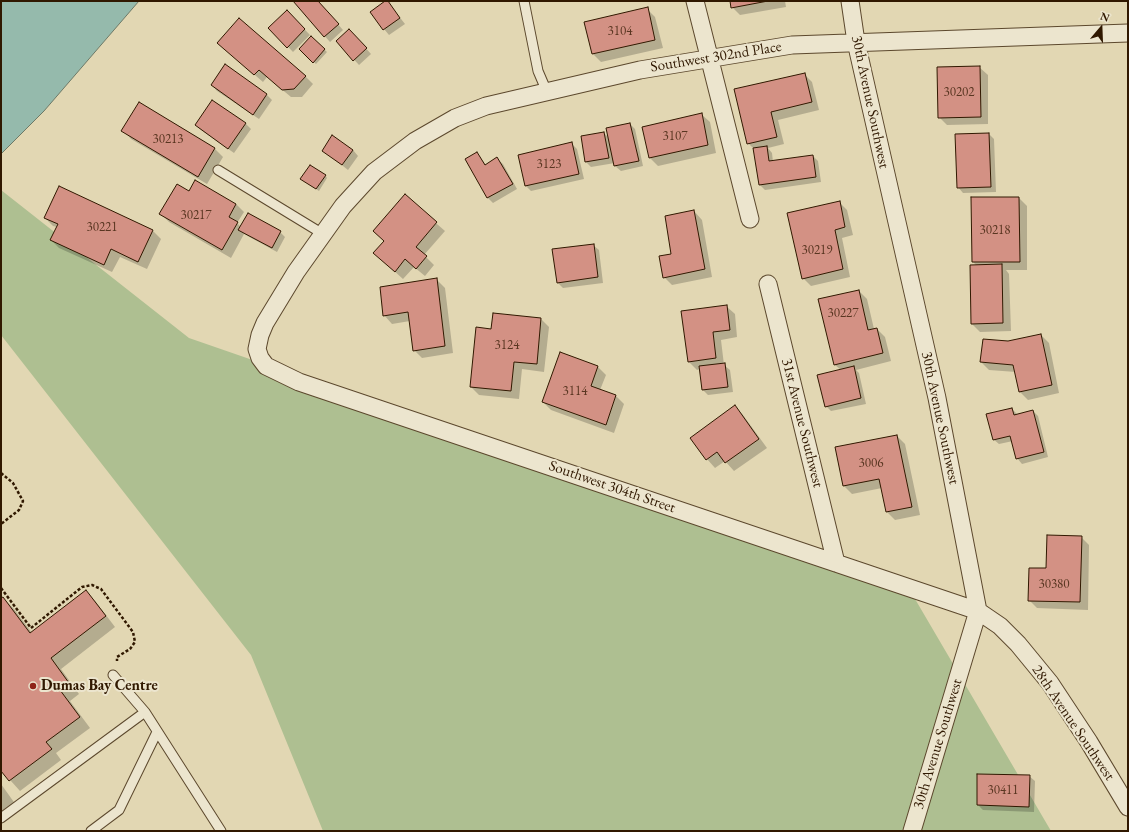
<!DOCTYPE html>
<style>
body{margin:0}
#map{position:relative;width:1129px;height:832px;overflow:hidden;background:#e2d7b3;font-family:"EB Garamond",serif}
canvas{display:block}
.frame{position:absolute;inset:0;border:2px solid #301800;pointer-events:none}
.north{position:absolute;left:1081px;top:8px;width:40px;height:40px;-webkit-text-stroke:3px #ece5ce;paint-order:stroke;rotate:19deg;font-size:11px;font-weight:700;line-height:16px;text-align:center;color:#301800}
.north::after{content:'';display:block;margin:auto;width:14px;height:18px;background:#301800;clip-path:polygon(50% 0,100% 100%,50% 72%,0 100%)}
</style>
<div id="map">
<canvas width="1129" height="832"></canvas>
<div class="frame"></div>
<div class="north">N</div>
</div>
<script>
const c = document.querySelector('canvas').getContext('2d');
c.lineJoin = 'round';
function fill(path, color) {
  c.fillStyle = color;
  c.fill(path, 'evenodd');
}
function toPath(rows) {
  const path = new Path2D();
  for (const r of rows) {
    path.moveTo(r[0], r[1]);
    for (let i = 2; i < r.length; i += 2) path.lineTo(r[i], r[i + 1]);
  }
  return path;
}
function trace(path, color, width, dash) {
  c.strokeStyle = color;
  c.lineWidth = width;
  c.lineCap = dash ? 'butt' : 'round';
  c.setLineDash(dash || []);
  c.stroke(path);
}
function write(font, color, halo, rows, align = 'center') {
  c.font = font + ' "EB Garamond",serif';
  c.lineWidth = 4;
  c.setLineDash([]);
  c.textBaseline = 'middle';
  c.strokeStyle = halo;
  c.fillStyle = color;
  for (const [text, x, y, turn = 0] of rows) {
    c.save();
    c.translate(x, y);
    c.rotate((+turn || 0) * Math.PI / 180);
    c.textAlign = isNaN(turn) ? turn : align;
    if (halo) c.strokeText(text, 0, 0);
    c.fillText(text, 0, 0);
    c.restore();
  }
}
fill(toPath([
 [1,190,189,338,908,587,1051,831,323,831,251,655,1,335]
]), '#aebf91');
const water = toPath([
 [1,1,139,1,44,111,1,154,1,1]
]);
fill(water, '#95baac');
trace(water, '#6d7967', 1);
fill(toPath([
 [294,1,318,1,343,30,330,42],
 [387,1,405,24,389,35,384,29],
 [731,1,785,1,786,7,740,15,732,7],
 [647,9,655,17,663,48,601,62,593,54],
 [287,11,310,35,293,52,270,28],
 [354,35,371,54,359,65,337,41],
 [311,37,327,52,316,64,300,49],
 [227,51,305,76,313,84,302,97,291,97,267,77,263,82],
 [225,66,267,95,272,100,259,119,217,91,212,85],
 [979,67,988,75,988,124,947,125,939,117],
 [804,74,812,82,819,110,778,120,784,144,768,148,772,153,773,162,813,156,818,161,821,182,765,190,760,185,755,150,748,143,735,90],
 [213,101,246,124,251,129,234,153,201,130,196,125],
 [139,103,215,149,223,157,207,184,131,139,123,130],
 [701,114,710,122,716,153,658,166,650,158,643,127],
 [630,124,635,129,643,166,621,171,615,166,615,163,591,167,586,162,582,137,604,133,609,138],
 [989,134,994,139,996,192,963,193,958,187],
 [572,144,577,149,584,179,531,191,526,186,519,156],
 [323,150,353,150,358,156,348,170],
 [477,153,486,165,497,159,503,164,517,189,493,203,488,198,466,159],
 [325,175,327,178,319,191,304,181],
 [59,188,153,231,161,239,147,269,120,257,112,272,59,248,51,240,57,227,53,226,45,218],
 [190,192,236,204,244,212,237,223,241,227,280,232,285,237,277,252,244,234,231,258,169,222,161,214],
 [405,196,445,231,424,255,434,265,425,276,414,267,403,279,383,261,384,242],
 [1019,198,1027,206,1027,270,1006,270,1009,274,1011,331,980,332,972,324,977,266,973,262],
 [839,202,847,210,853,235,842,238,850,277,811,286,803,278],
 [694,211,702,220,712,277,672,285,664,277],
 [593,245,599,250,603,283,563,288,558,283],
 [437,280,445,288,453,353,422,358,414,350,410,321,392,324,384,315],
 [859,291,867,299,874,329,877,329,885,337,891,361,856,370,859,373,866,404,831,411,826,406,841,370,835,365,819,300],
 [726,306,735,314,737,337,721,340,724,365,730,370,733,392,708,395,703,390,700,369,697,370,689,362],
 [541,319,549,327,544,372,522,369,519,399,479,395,471,387,492,330],
 [1041,335,1049,343,1059,393,1028,400,1020,392,1016,372,989,370,981,362,1008,342],
 [598,367,606,375,600,390,616,396,624,404,614,433,551,410,543,402],
 [735,407,743,415,767,448,734,471,725,461,715,468,707,459,691,438],
 [1012,409,1017,414,1033,411,1038,416,1048,457,1022,464,1017,458,1013,441,999,444,993,439],
 [897,436,905,444,920,515,895,520,887,512,882,488,852,494,844,486,837,448],
 [1081,537,1089,545,1088,610,1037,608,1029,600,1047,569],
 [86,591,96,602,115,627,61,669,79,694,70,701,90,728,56,753,61,760,20,791,2,771,1,772,1,600,3,598,14,609,32,633],
 [978,775,1029,776,1035,781,1034,812,983,810,978,805],
 [1,784,16,805,5,814,1,810]
]), '#0003');
const building = toPath([
 [293,1,318,1,339,24,324,37,293,1],
 [385,1,388,1,400,18,383,30,370,12,385,1],
 [730,1,768,1,731,8,730,1],
 [648,7,655,40,592,54,584,22,648,7],
 [287,10,305,29,287,48,268,28,287,10],
 [239,18,306,76,294,89,282,90,259,70,254,75,217,43,239,18],
 [349,29,367,48,353,61,336,41,349,29],
 [311,36,325,49,313,63,299,49,311,36],
 [225,64,267,94,253,115,211,85,225,64],
 [980,66,981,117,938,118,937,67,980,66],
 [805,73,812,102,771,112,777,137,747,144,734,89,805,73],
 [212,100,246,123,228,149,195,125,212,100],
 [139,102,215,148,198,177,121,131,139,102],
 [702,113,708,145,649,158,642,127,702,113],
 [630,123,639,161,614,166,606,128,630,123],
 [604,132,609,158,585,162,581,136,604,132],
 [989,133,991,187,957,188,955,134,989,133],
 [332,135,353,150,342,165,322,151,332,135],
 [572,142,579,174,525,186,518,155,572,142],
 [767,146,769,161,813,155,816,177,759,185,753,148,767,146],
 [477,152,485,165,497,157,513,184,487,198,465,159,477,152],
 [310,165,326,175,316,189,300,179,310,165],
 [195,180,236,204,229,217,238,222,222,250,159,214,177,184,189,191,195,180],
 [59,186,153,230,138,262,111,249,104,265,50,240,58,224,44,218,59,186],
 [405,194,437,222,416,247,427,256,416,269,405,259,395,272,373,253,384,241,373,231,405,194],
 [971,197,1019,197,1020,262,972,262,971,197],
 [840,201,845,227,835,230,843,269,802,279,787,213,840,201],
 [694,210,705,269,663,278,659,256,671,254,665,216,694,210],
 [248,213,281,231,272,248,238,230,248,213],
 [594,244,598,277,557,283,552,249,594,244],
 [1002,264,1003,323,971,324,970,265,1002,264],
 [437,278,445,346,413,351,408,312,383,316,380,287,437,278],
 [859,290,868,330,877,328,883,353,834,365,818,299,859,290],
 [727,305,730,330,713,332,716,358,688,362,681,311,727,305],
 [493,313,541,318,537,364,514,362,511,391,470,387,476,327,491,329,493,313],
 [1041,334,1052,385,1019,392,1013,365,980,362,983,339,1008,341,1041,334],
 [560,352,598,366,591,386,616,395,606,425,542,402,560,352],
 [725,363,728,387,702,390,699,366,725,363],
 [854,366,861,398,825,407,817,375,854,366],
 [735,405,759,439,725,463,717,452,706,460,690,438,735,405],
 [1012,408,1014,415,1033,410,1044,452,1016,459,1010,436,993,440,986,414,1012,408],
 [897,435,912,507,886,512,879,479,843,486,835,447,897,435],
 [1047,535,1082,536,1080,602,1028,601,1029,568,1046,568,1047,535],
 [86,590,106,616,51,658,69,683,60,690,80,717,46,742,52,749,9,781,1,771,1,598,3,597,30,633,86,590],
 [977,774,1030,775,1029,807,977,805,977,774]
]);
fill(building, '#d39184');
trace(building, '#301800', 1);
const service = toPath([
 [524,1,538,71,547,92],
 [218,170,323,234],
 [113,675,145,712],
 [1,818,145,712,221,831],
 [91,831,119,810,157,732]
]);
const minor = toPath([
 [695,1,750,219],
 [850,1,856,42,937,398,978,611,912,831],
 [1128,33,792,45,640,70,486,106,455,118,415,141,374,172,343,206,296,272,265,323,260,335,257,349,260,358,266,366,299,382,978,611,1000,626,1018,644,1050,683,1089,742,1128,807],
 [768,284,836,563]
]);
trace(service, '#5c482d', 11);
trace(minor, '#5c482d', 19);
trace(toPath([
 [1,473,13,483,23,501,19,510,1,524],
 [1,588,31,628,82,587,92,585,101,589,133,632,135,642,130,649,117,657,117,661]
]), '#301800', 2.5, [3, 2]);
trace(service, '#ece5ce', 9);
trace(minor, '#ece5ce', 17);
for (const [x, y, r, color] of [
 [33,686,4,"#8f2418"]
]) {
  const dot = new Path2D();
  dot.arc(x, y, r, 0, 2 * Math.PI);
  c.fillStyle = color;
  c.fill(dot);
  trace(dot, '#ece5ce', 1.5);
}
write('13px', '#593621', null, [
 ["3104",620,31],
 ["30202",959,92],
 ["3107",675,136],
 ["30213",168,139],
 ["3123",549,164],
 ["30217",196,215],
 ["30221",102,227],
 ["30218",995,230],
 ["30219",817,250],
 ["30227",843,313],
 ["3124",507,345],
 ["3114",575,391],
 ["3006",871,463],
 ["30380",1054,584],
 ["30411",1003,790]
]);
write('15px', '#301800', '#ece5ce', [
 ["Southwest 302nd Place",716,57,-9],
 ["30th Avenue Southwest",870,102,78],
 ["30th Avenue Southwest",940,418,78],
 ["31st Avenue Southwest",802,423,76],
 ["Southwest 304th Street",612,487,19],
 ["28th Avenue Southwest",1073,723,56],
 ["30th Avenue Southwest",938,744,-73]
]);
write('bold 15px', '#301800', '#ece5ce', [
 ["Dumas Bay Centre",41,686]
], 'left');
</script>
